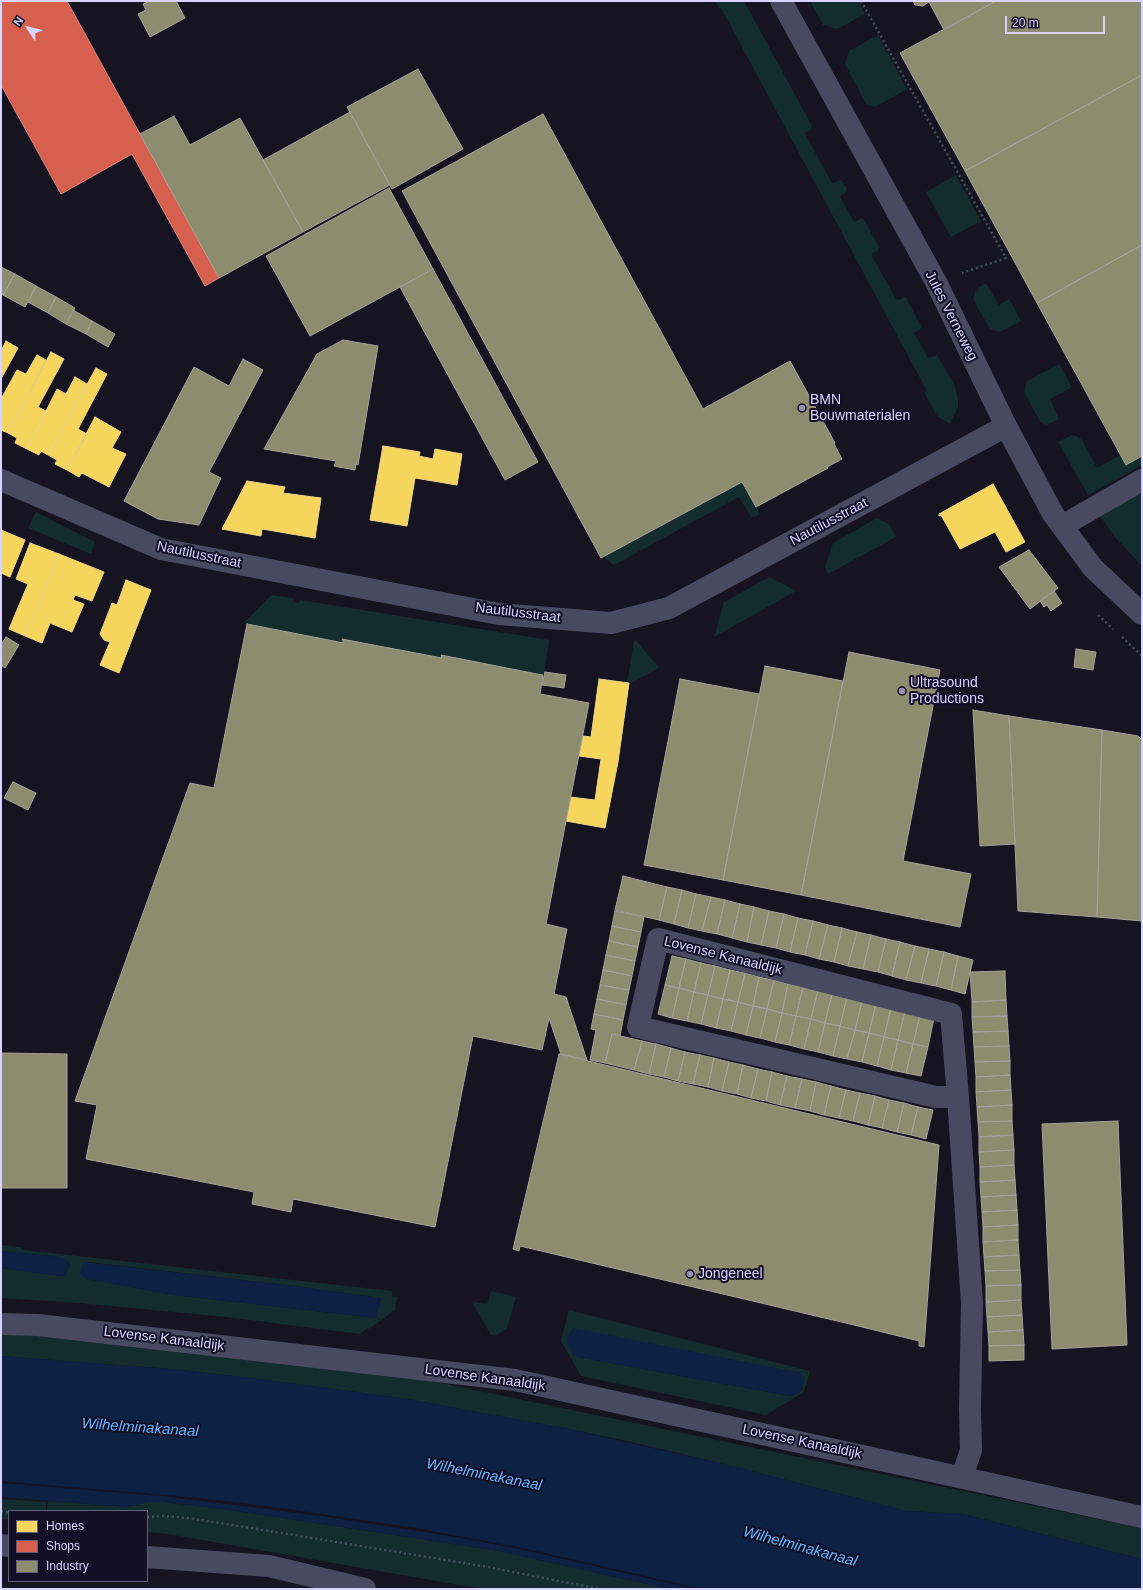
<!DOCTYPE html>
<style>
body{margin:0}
#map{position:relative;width:1143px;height:1590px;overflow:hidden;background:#161421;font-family:Arial,sans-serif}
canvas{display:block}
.frame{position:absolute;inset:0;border:2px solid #d9d4ff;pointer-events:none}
.legend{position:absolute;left:8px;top:1510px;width:140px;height:72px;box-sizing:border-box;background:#130f26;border:1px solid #625e7d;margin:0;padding:5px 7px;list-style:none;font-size:12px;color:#d9d4ff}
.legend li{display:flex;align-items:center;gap:8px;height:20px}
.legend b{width:20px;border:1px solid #625e7d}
.north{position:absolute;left:8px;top:8px;width:40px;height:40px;-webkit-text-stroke:3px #130f26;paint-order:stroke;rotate:305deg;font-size:11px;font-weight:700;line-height:16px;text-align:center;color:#d9d4ff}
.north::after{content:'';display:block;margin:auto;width:14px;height:18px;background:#d9d4ff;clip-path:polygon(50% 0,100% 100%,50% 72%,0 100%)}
.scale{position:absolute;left:1005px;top:16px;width:100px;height:18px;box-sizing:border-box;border:2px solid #d9d4ff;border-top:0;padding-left:5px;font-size:12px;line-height:14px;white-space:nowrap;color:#d9d4ff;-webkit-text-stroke:3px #130f26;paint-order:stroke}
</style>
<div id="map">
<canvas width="1143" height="1590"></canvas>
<div class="frame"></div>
<ul class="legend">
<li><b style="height:11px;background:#f6d55c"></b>Homes</li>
<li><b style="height:11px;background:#d6604d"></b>Shops</li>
<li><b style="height:11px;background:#8c8c6e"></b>Industry</li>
</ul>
<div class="north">N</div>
<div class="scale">20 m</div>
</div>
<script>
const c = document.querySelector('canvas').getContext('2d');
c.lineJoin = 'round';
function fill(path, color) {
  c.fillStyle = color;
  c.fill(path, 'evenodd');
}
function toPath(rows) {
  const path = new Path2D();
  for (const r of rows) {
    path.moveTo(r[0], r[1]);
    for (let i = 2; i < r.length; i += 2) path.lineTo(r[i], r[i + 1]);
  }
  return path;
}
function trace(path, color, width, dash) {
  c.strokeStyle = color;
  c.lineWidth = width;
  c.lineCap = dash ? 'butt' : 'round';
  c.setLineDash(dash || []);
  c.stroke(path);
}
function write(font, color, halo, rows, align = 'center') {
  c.font = font + ' Arial,sans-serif';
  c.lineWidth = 4;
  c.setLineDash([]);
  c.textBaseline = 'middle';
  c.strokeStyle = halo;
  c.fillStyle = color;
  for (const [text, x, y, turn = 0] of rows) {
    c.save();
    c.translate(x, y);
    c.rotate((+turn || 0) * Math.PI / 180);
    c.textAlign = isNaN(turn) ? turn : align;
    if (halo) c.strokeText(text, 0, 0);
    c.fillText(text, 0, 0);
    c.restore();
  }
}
fill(toPath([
 [715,1,744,1,812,126,811,130,806,132,805,134,832,183,841,180,847,189,846,192,841,195,840,197,854,222,862,218,864,220,879,247,878,251,872,253,872,256,896,299,898,300,905,297,906,298,921,326,920,329,914,333,928,358,937,355,938,357,955,386,958,400,958,407,950,423,948,423,937,416,924,392,927,391,721,8,720,9],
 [810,1,859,1,865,14,837,29,823,25],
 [878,35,907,89,875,107,866,104,845,64,849,51],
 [956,175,981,221,951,237,926,192],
 [986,283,999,305,1009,299,1021,321,1000,332,990,329,973,299,976,289],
 [1059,364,1072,387,1050,399,1059,419,1047,425,1041,423,1024,392,1027,381],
 [1072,435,1076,436,1082,440,1097,468,1120,455,1126,465,1142,456,1142,465,1088,495,1058,442],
 [742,482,760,514,754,517,751,517,739,497,614,565,603,557],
 [1139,494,1142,495,1142,566,1115,537,1097,512],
 [36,512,95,542,91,554,28,528],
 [877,518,889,524,896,537,828,574,825,567,833,543],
 [769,577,796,591,714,637,724,602],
 [271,595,293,598,293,602,299,603,300,600,549,640,544,675,441,655,442,658,343,639,344,643,244,623],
 [636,640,659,668,628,685,627,683,634,641],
 [1,1245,20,1247,24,1250,392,1291,392,1296,397,1297,395,1307,395,1310,369,1329,368,1328,360,1334,226,1317,79,1303,1,1298,1,1268,60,1276,66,1275,70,1263,60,1257,1,1251],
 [89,1262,294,1286,381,1298,376,1318,174,1295,86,1279],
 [491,1291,516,1297,507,1328,495,1336,491,1335,472,1302,487,1304],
 [569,1310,810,1371,804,1392,766,1415,581,1376,561,1341],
 [573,1329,800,1373,804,1378,802,1390,799,1393,790,1396,578,1357,573,1354],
 [1,1332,78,1337,422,1379,1142,1528,1142,1559,963,1514,907,1511,728,1465,631,1442,569,1429,408,1399,252,1378,171,1369,1,1356],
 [1,1499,46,1502,46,1511,47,1511,48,1501,127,1507,148,1502,164,1502,237,1511,499,1551,669,1589,482,1589,168,1534,147,1532,147,1511,9,1511,9,1519,1,1519]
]), '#132c2d');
fill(toPath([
 [1,1251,60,1257,70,1262,69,1267,66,1275,60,1276,1,1268],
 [84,1262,294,1286,381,1298,376,1318,174,1295,86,1279,82,1276,80,1273],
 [573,1328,800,1373,802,1375,805,1381,799,1393,790,1396,578,1357,573,1354,567,1343,567,1337],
 [1,1356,171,1369,252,1378,408,1399,569,1429,728,1465,907,1511,963,1514,1142,1559,1142,1589,702,1589,527,1549,416,1528,275,1507,201,1498,1,1481],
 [1,1483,161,1496,321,1516,462,1538,524,1550,695,1589,669,1589,499,1551,237,1511,164,1502,148,1502,127,1507,1,1497]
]), '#0d2144');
const homes = toPath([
 [6,341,18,348,1,379,1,351,6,341],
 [51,352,64,359,38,407,46,411,27,449,15,443,17,438,8,433,51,352],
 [37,355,46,360,8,433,1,430,1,399,17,370,26,374,37,355],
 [96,368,107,374,78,429,87,434,67,470,55,464,57,460,48,455,96,368],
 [75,377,87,384,48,455,41,451,39,455,27,449,57,389,66,394,75,377],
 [95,417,121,432,112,448,126,454,109,487,82,473,79,477,67,470,95,417],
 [383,446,420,452,419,456,433,459,435,449,462,454,457,485,415,478,407,526,370,520,383,446],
 [247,481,285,487,283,493,321,498,315,538,262,529,261,536,222,529,247,481],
 [993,484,1025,542,1006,552,995,532,960,549,941,515,939,516,939,514,993,484],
 [1,530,25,540,10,577,1,573,1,530],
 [30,543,59,554,25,636,9,629,28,584,16,579,30,543],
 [59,554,104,572,92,601,75,595,73,600,84,604,72,632,50,623,42,643,25,636,59,554],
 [126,580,151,590,119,673,100,665,110,642,104,640,100,634,112,603,117,605,126,580],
 [599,679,629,683,618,762,605,828,566,821,570,797,595,800,601,759,579,756,583,736,591,737,599,679]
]);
fill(homes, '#f6d55c');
trace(homes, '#edd58d', 1);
const shops = toPath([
 [1,1,67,1,219,278,205,286,132,154,61,194,1,85,1,1]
]);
fill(shops, '#d6604d');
trace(shops, '#d78382', 1);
const industry = toPath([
 [150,1,176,1,185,18,150,37,138,14,146,10,143,4,150,1],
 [913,1,996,1,944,30,929,2,923,6,915,5,913,1],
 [996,1,1142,1,1142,75,965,171,900,53,996,1],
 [418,69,463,149,392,189,347,107,418,69],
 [1142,75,1142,245,1037,303,965,171,1142,75],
 [350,112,390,185,303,232,263,160,350,112],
 [543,114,703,409,790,361,835,443,834,444,842,459,827,467,828,468,756,507,742,482,601,558,402,191,543,114],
 [174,116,190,145,240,118,303,232,219,278,140,134,174,116],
 [389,188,433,269,310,336,266,256,389,188],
 [1142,245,1142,456,1126,465,1037,303,1142,245],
 [1,267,15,274,3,295,1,294,1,267],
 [433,269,538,462,505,480,400,287,433,269],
 [15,274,36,286,25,307,3,295,15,274],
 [36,286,56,297,48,313,28,302,36,286],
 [56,297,75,308,66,324,48,313,56,297],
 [73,310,92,321,86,334,66,324,73,310],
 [92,321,115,334,108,347,86,334,92,321],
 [343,340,378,346,358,465,356,464,355,470,334,466,336,461,264,449,317,354,343,340],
 [243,359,263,370,209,472,221,478,199,525,158,519,124,501,194,367,229,386,243,359],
 [1029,550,1058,588,1030,609,999,567,1029,550],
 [1054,591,1062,603,1051,611,1047,605,1044,607,1040,601,1054,591],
 [247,624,344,643,342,639,442,658,441,655,537,674,543,675,540,694,589,703,546,924,567,929,554,994,566,997,587,1060,561,1054,549,1018,542,1050,473,1036,435,1227,293,1199,291,1212,252,1204,254,1192,86,1159,97,1105,75,1101,190,783,214,788,247,624],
 [6,637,19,645,5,668,1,665,1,645,6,637],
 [1076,649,1096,652,1093,670,1074,667,1076,649],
 [849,652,940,670,903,861,971,874,960,927,801,895,849,652],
 [765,666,843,681,801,895,723,880,765,666],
 [545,672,566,675,564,688,542,685,545,672],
 [680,679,759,694,723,880,644,865,680,679],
 [973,710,1009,716,1015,844,980,846,973,710],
 [1009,716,1102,730,1097,917,1018,911,1009,716],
 [1102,730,1138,736,1142,740,1142,921,1097,917,1102,730],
 [13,782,36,793,28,810,4,798,13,782],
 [623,876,667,887,659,920,615,910,623,876],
 [667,887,682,890,674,924,659,920,667,887],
 [682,890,696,894,688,928,674,924,682,890],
 [696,894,711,897,702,931,688,928,696,894],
 [711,897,725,900,717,934,702,931,711,897],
 [725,900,740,904,732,938,717,934,725,900],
 [740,904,754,907,747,942,732,938,740,904],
 [754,907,769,911,761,945,747,942,754,907],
 [615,911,644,917,641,932,612,926,615,911],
 [769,911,784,914,776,948,761,945,769,911],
 [784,914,798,918,790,952,776,948,784,914],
 [798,918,813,921,805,955,790,952,798,918],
 [813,921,828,925,819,959,805,955,813,921],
 [828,925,842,928,834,962,819,959,828,925],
 [612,926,641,932,638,947,609,941,612,926],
 [842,928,857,932,848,966,834,962,842,928],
 [857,932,871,935,863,969,848,966,857,932],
 [871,935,886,939,878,972,863,969,871,935],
 [886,939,900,942,892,976,878,972,886,939],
 [609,941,638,947,635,961,606,955,609,941],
 [900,942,915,946,906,980,892,976,900,942],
 [915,946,929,949,921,983,906,980,915,946],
 [929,949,944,952,936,986,921,983,929,949],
 [944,952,958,956,951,990,936,986,944,952],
 [606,955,635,961,632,976,603,970,606,955],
 [672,956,686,959,679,988,665,985,672,956],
 [958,956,973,960,965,994,951,990,958,956],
 [686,959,701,963,694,992,679,988,686,959],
 [701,963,715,966,708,995,694,992,701,963],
 [715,966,730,970,723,999,708,995,715,966],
 [603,970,632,976,629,990,600,985,603,970],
 [730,970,745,973,738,1002,723,999,730,970],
 [1005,971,1006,1000,972,1002,970,972,1005,971],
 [745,973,759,977,753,1006,738,1002,745,973],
 [759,977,774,980,767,1009,753,1006,759,977],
 [774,980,788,984,782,1013,767,1009,774,980],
 [788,984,803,987,796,1016,782,1013,788,984],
 [600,985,629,990,626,1005,597,999,600,985],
 [665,985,679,988,672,1018,658,1014,665,985],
 [803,987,818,990,811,1019,796,1016,803,987],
 [679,988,694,992,687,1021,672,1018,679,988],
 [818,990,832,994,825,1023,811,1019,818,990],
 [694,992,708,995,701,1024,687,1021,694,992],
 [832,994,847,997,840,1026,825,1023,832,994],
 [708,995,723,999,716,1028,701,1024,708,995],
 [847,997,862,1001,855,1030,840,1026,847,997],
 [597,999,626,1005,623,1020,594,1014,597,999],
 [723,999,738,1002,731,1031,716,1028,723,999],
 [1006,1000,1007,1016,972,1017,972,1002,1006,1000],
 [862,1001,876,1004,869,1033,855,1030,862,1001],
 [738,1002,753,1006,746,1035,731,1031,738,1002],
 [876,1004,891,1008,884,1037,869,1033,876,1004],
 [753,1006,767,1009,760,1038,746,1035,753,1006],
 [891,1008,905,1011,898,1040,884,1037,891,1008],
 [767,1009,782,1013,775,1042,760,1038,767,1009],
 [905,1011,920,1015,913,1044,898,1040,905,1011],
 [782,1013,796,1016,789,1045,775,1042,782,1013],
 [594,1014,623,1020,620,1036,612,1034,605,1063,590,1060,596,1030,591,1029,594,1014],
 [920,1015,934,1018,928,1047,913,1044,920,1015],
 [796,1016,811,1019,804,1049,789,1045,796,1016],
 [1007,1016,1008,1031,973,1032,972,1017,1007,1016],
 [811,1019,825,1023,818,1052,804,1049,811,1019],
 [825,1023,840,1026,833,1056,818,1052,825,1023],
 [840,1026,855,1030,847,1059,833,1056,840,1026],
 [855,1030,869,1033,862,1062,847,1059,855,1030],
 [1008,1031,1009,1046,974,1047,973,1032,1008,1031],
 [869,1033,884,1037,877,1066,862,1062,869,1033],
 [612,1034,642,1041,634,1070,605,1063,612,1034],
 [884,1037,898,1040,891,1070,877,1066,884,1037],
 [898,1040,913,1044,906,1073,891,1070,898,1040],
 [642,1041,656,1044,649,1074,634,1070,642,1041],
 [656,1044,671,1048,664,1077,649,1074,656,1044],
 [913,1044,928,1047,921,1076,906,1073,913,1044],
 [1009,1046,1010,1061,975,1062,974,1047,1009,1046],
 [671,1048,685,1052,678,1081,664,1077,671,1048],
 [685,1052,700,1055,693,1084,678,1081,685,1052],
 [1,1053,67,1054,67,1188,1,1188,1,1053],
 [559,1054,939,1145,924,1347,919,1346,919,1341,854,1325,520,1246,519,1251,513,1249,559,1054],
 [700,1055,714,1058,708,1087,693,1084,700,1055],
 [714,1058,729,1062,722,1091,708,1087,714,1058],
 [1010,1061,1010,1075,976,1077,975,1062,1010,1061],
 [729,1062,743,1065,737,1094,722,1091,729,1062],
 [743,1065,758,1069,751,1098,737,1094,743,1065],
 [758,1069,772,1072,766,1101,751,1098,758,1069],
 [772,1072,787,1076,780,1105,766,1101,772,1072],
 [1010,1075,1011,1090,976,1092,976,1077,1010,1075],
 [787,1076,802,1079,795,1108,780,1105,787,1076],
 [802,1079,816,1082,810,1111,795,1108,802,1079],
 [816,1082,831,1086,824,1115,810,1111,816,1082],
 [831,1086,846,1090,839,1118,824,1115,831,1086],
 [846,1090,860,1093,853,1121,839,1118,846,1090],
 [1011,1090,1012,1105,977,1107,976,1092,1011,1090],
 [860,1093,875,1096,868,1125,853,1121,860,1093],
 [875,1096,889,1100,882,1128,868,1125,875,1096],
 [889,1100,904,1103,897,1132,882,1128,889,1100],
 [904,1103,918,1107,911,1135,897,1132,904,1103],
 [1012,1105,1012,1121,978,1122,977,1107,1012,1105],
 [918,1107,933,1110,926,1139,911,1135,918,1107],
 [1012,1121,1013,1135,979,1137,978,1122,1012,1121],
 [1118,1121,1127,1345,1052,1349,1042,1124,1118,1121],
 [1013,1135,1014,1150,979,1152,979,1137,1013,1135],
 [1014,1150,1014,1165,980,1167,979,1152,1014,1150],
 [1014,1165,1015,1180,980,1182,980,1167,1014,1165],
 [1015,1180,1016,1195,981,1197,980,1182,1015,1180],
 [1016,1195,1017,1210,982,1212,981,1197,1016,1195],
 [1017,1210,1018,1225,983,1227,982,1212,1017,1210],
 [1018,1225,1018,1240,983,1242,983,1227,1018,1225],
 [1018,1240,1019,1255,984,1257,983,1242,1018,1240],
 [1019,1255,1020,1270,985,1271,984,1257,1019,1255],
 [1020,1270,1021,1285,986,1286,985,1271,1020,1270],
 [1021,1285,1021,1300,986,1302,986,1286,1021,1285],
 [1021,1300,1022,1315,987,1317,986,1302,1021,1300],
 [1022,1315,1023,1330,988,1332,987,1317,1022,1315],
 [1023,1330,1024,1345,989,1346,988,1332,1023,1330],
 [1024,1345,1024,1360,989,1361,989,1346,1024,1345]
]);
fill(industry, '#8c8c6e');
trace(industry, '#a3a29a', 1);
trace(toPath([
 [861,1,1006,258,962,273],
 [1098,615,1113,629],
 [1122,637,1142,656],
 [1,1511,9,1513],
 [147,1517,164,1516,187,1518,239,1526,488,1567,600,1589]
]), '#44505f', 2.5, [2, 3]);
trace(toPath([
 [781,1,936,282,1006,426,1053,514,1093,568,1142,614],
 [1,480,161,549,499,614,611,623,669,608,1006,426],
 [1062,526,1142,480],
 [958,1097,936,1097,638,1027,658,939,951,1014,958,1097,972,1303,970,1409,971,1450,962,1477],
 [1,1324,38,1325,515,1380,1142,1517],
 [1,1545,9,1546],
 [147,1557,269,1566,365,1589]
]), '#4a4962', 22);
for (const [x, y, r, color] of [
 [802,408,4,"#9591b1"],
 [902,691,4,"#9591b1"],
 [690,1274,4,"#9591b1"]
]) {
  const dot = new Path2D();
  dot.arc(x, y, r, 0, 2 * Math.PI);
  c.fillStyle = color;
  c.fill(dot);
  trace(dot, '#130f26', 1.5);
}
write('14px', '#d9d4ff', '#130f26', [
 ["Jules Verneweg",951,316,63],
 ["Nautilusstraat",829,522,-28],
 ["Nautilusstraat",199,555,12],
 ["Nautilusstraat",518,613,7],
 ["Lovense Kanaaldijk",723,956,14],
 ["Lovense Kanaaldijk",164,1339,7],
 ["Lovense Kanaaldijk",485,1378,8],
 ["Lovense Kanaaldijk",802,1442,12]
]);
write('14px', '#d9d4ff', '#130f26', [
 ["BMN",810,400],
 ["Bouwmaterialen",810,416],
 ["Ultrasound",910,683],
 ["Productions",910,699],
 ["Jongeneel",698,1274]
], 'left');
write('italic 15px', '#62b6ff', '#130f26', [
 ["Wilhelminakanaal",140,1428,4],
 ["Wilhelminakanaal",484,1475,11],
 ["Wilhelminakanaal",800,1547,15]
]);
</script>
